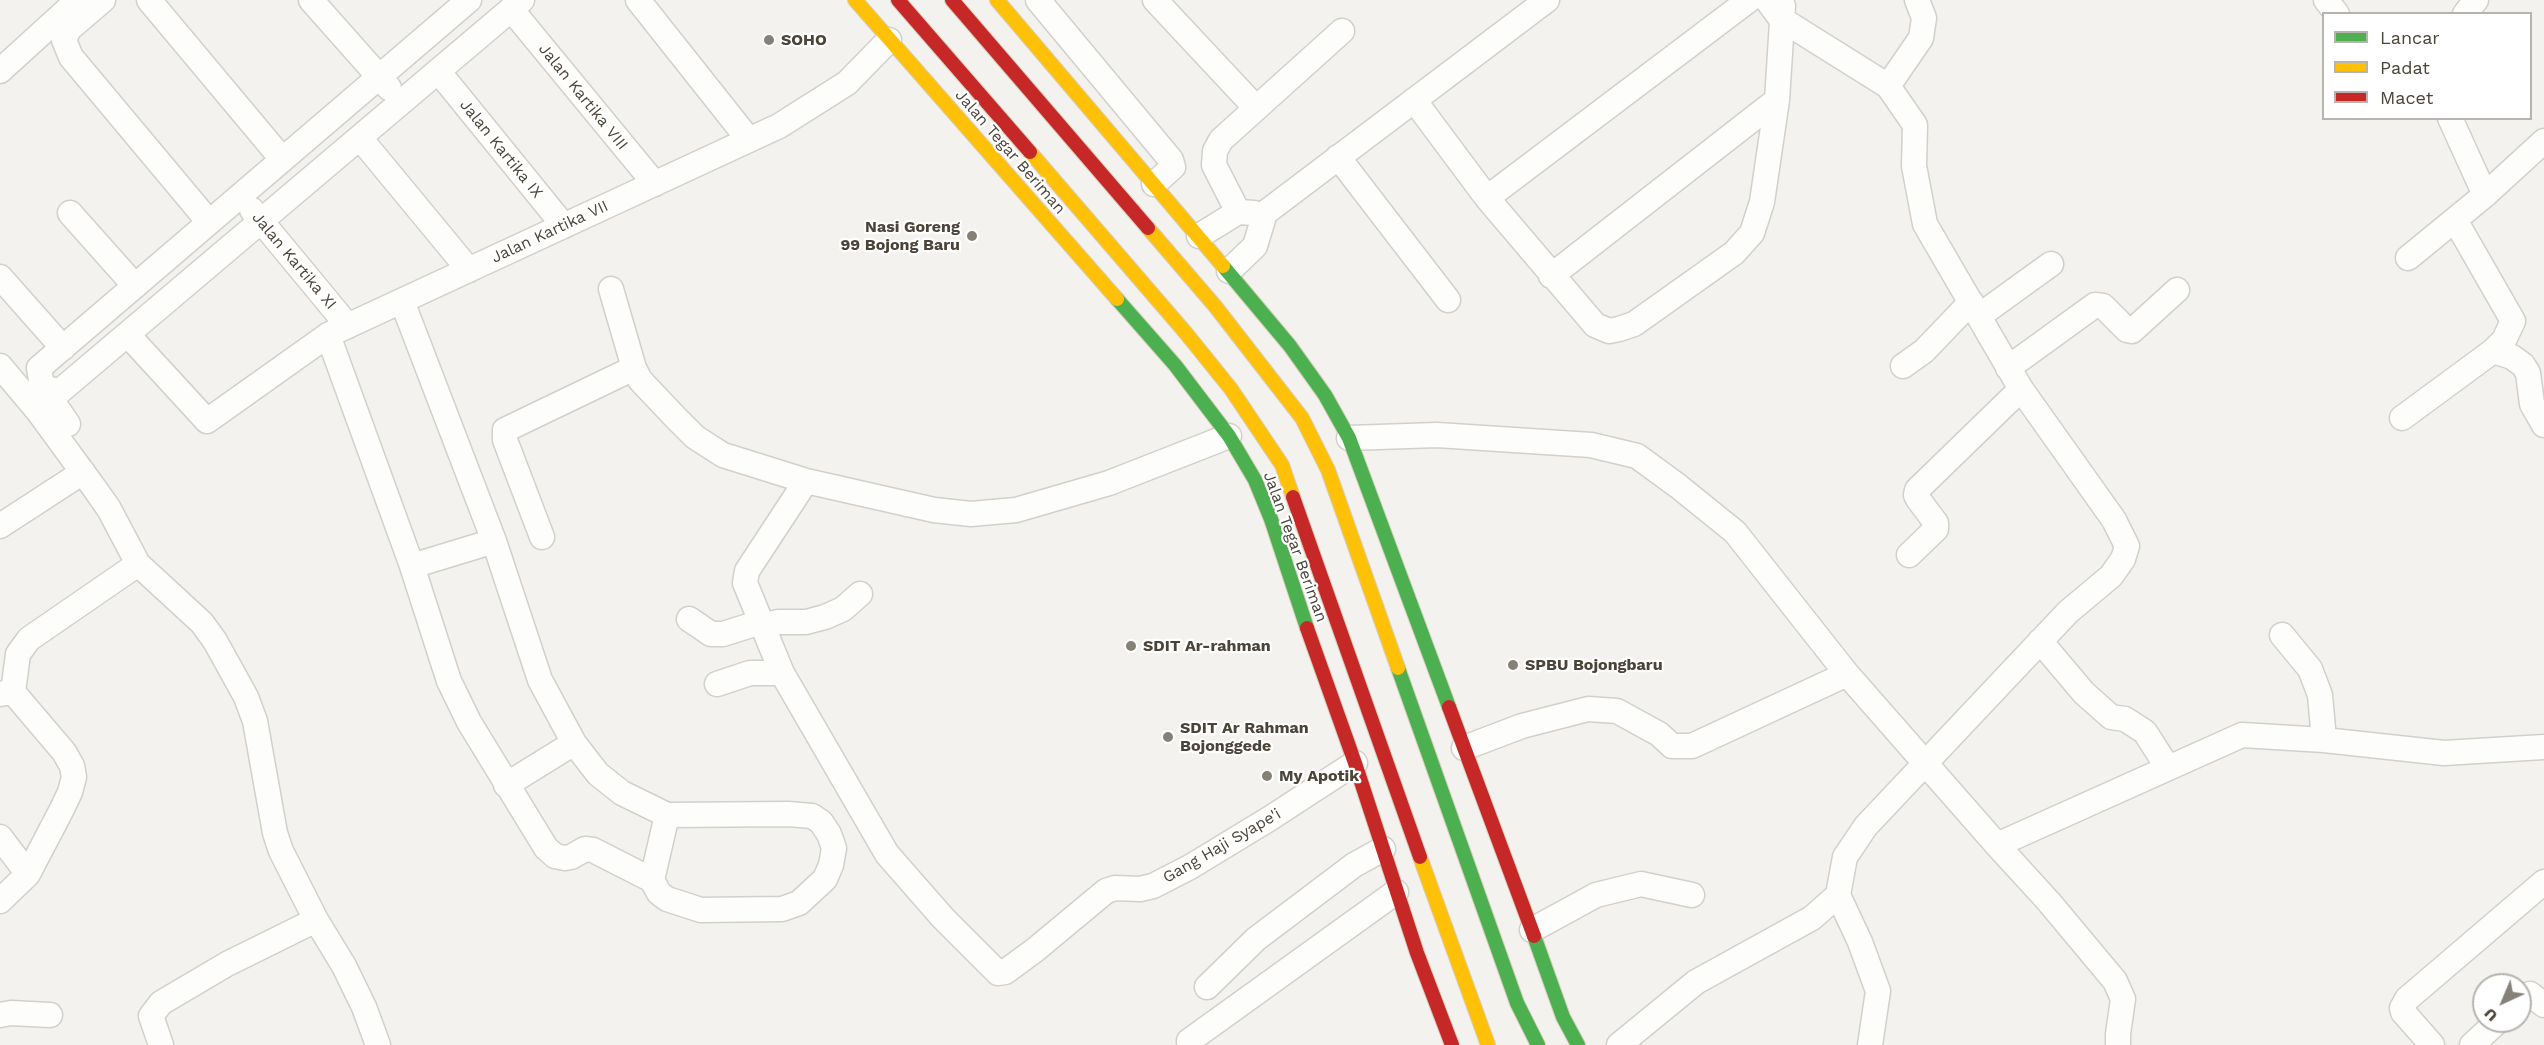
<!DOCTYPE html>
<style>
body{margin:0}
#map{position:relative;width:2544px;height:1045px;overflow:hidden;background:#f4f2ee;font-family:"Work Sans",sans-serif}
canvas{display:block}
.legend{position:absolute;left:2322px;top:12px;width:210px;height:108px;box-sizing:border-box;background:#fff;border:2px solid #b7b4b0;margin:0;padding:8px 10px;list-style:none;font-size:18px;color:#4b4439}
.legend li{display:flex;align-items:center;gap:12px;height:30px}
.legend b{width:30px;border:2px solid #b7b4b0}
.north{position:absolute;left:2472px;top:973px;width:60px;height:60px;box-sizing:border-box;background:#fff;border:2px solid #b7b4b0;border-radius:50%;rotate:224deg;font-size:16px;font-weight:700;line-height:24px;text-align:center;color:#4b4439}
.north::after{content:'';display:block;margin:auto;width:21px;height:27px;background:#868178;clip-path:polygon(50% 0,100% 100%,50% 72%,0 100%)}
</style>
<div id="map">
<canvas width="2544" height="1045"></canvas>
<ul class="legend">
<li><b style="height:8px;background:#4caf50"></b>Lancar</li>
<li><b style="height:8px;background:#ffc107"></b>Padat</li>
<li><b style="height:8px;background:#c62828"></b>Macet</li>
</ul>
<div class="north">U</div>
</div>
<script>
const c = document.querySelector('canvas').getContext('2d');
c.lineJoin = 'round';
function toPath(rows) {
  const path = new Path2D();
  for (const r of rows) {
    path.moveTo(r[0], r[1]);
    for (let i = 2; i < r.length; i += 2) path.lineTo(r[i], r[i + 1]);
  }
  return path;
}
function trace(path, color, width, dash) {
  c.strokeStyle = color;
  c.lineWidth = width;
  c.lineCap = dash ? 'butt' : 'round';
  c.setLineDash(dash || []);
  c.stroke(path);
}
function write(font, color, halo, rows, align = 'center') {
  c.font = font + ' "Work Sans",sans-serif';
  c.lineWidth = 4.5;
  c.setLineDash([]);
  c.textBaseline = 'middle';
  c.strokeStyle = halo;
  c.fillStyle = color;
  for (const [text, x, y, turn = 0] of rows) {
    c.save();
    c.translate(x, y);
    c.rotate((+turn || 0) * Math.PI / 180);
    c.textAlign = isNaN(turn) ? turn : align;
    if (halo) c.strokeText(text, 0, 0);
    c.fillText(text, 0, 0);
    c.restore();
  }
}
const street = toPath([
 [103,0,69,29,64,40,71,57,209,222],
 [149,0,282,159],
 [311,0,389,88],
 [638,0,749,140],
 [1038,0,1171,160,1173,167,1154,184],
 [1155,0,1256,108],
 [2326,0,2337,14],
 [511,9,655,184],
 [2465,14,2476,0],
 [0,71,78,0],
 [438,71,564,226],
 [1888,86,1921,38,1924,18,1917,0],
 [1414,100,1487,198,1595,325,1609,331,1619,329,1634,324,1734,253,1752,233,1762,202,1777,100,1783,6],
 [2450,118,2485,195],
 [360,138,469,270],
 [1338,157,1448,300],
 [1487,198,1749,0],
 [252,210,348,326],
 [1238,212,1214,165,1215,151,1221,140,1342,31],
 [70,213,135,286],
 [2455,220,2513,321,2504,340,2493,351],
 [1199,236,1238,212,1254,213],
 [2408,258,2485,195,2544,141],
 [1229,271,1255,246,1265,213,1547,0],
 [1551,276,1777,100],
 [0,277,63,348],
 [611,289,634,368,640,380,676,418,695,437,723,455,806,481,934,510,971,514,1016,510,1109,483,1229,436],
 [1979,316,2051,264],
 [128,335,207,421,328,335,779,126,847,83,889,40],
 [328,335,412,566,449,681,469,722,546,848,555,856,565,858,571,857,585,849,593,850,652,880,659,893,667,899,701,910,782,909,799,903,825,879,831,865,834,848,829,834,821,822,812,816,788,814,667,815,622,793,598,774,574,743,540,680,494,541,402,301],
 [0,366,38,411,95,489,109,509,138,564,202,623,215,641,246,697,255,721,275,833,281,851,316,920,344,966,364,1007,378,1045],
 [1903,366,1924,351,1971,302],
 [2008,368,2095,305,2103,306,2127,330,2132,331,2177,290],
 [42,386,59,392,522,0],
 [2402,418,2493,351,2512,357,2523,365,2528,373,2532,404,2544,425],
 [68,424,42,386,39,368,469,0],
 [1349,438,1437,435,1591,445,1637,456,1678,486,1735,532,1847,674,1997,845,2049,902,2115,981,2123,999,2118,1034,2118,1045],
 [806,481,747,571,745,583,750,595,782,673,887,854,943,918,998,973,1005,972,1035,950,1106,891,1115,888,1140,889,1153,886,1190,867,1269,819,1355,763],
 [0,526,83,472],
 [542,537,505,440,505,430,634,368],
 [1909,555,1936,529,1936,523,1918,499,1916,495,1917,490,2021,389],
 [412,566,494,541],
 [689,619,711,634,723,634,761,622],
 [762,626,778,622,806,622,825,617,843,609,860,594],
 [2282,635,2310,669,2320,695,2324,740],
 [2040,641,2084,693,2111,717,2125,719,2145,732,2168,768],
 [717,684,750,673,782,673],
 [0,694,13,692,18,654,29,639,138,564],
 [1464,748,1522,726,1588,709,1617,711,1659,734,1672,746,1692,746,1847,674],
 [506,785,574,743],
 [0,837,28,874],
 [1997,845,2242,735,2324,740,2444,753,2544,747],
 [652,880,667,815],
 [1838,895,1860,942,1878,991,1870,1045],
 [0,901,28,874,62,809,70,792,74,777,72,766,64,752,13,692],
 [1532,930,1596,895,1641,884,1692,895],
 [1207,987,1256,939,1354,865,1383,849],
 [2520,1000,2530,994,2544,1005],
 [0,1015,11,1013,50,1015],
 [1189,1041,1396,892],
 [161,1045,151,1016,161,1003,227,964,316,920],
 [1619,1045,1696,982,1812,918,1838,895,1845,857,1866,826,2068,612,2111,576,2123,559,2127,546,2114,520,2021,389,1925,224,1914,166,1915,125,1888,86,1781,19,1767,0],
 [2432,1045,2403,1012,2402,1008,2407,999,2544,882],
 [2472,1045,2498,1021]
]);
const fast = toPath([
 [1223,266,1290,346,1325,395,1349,438,1449,707],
 [1117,299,1175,365,1229,436,1255,480,1271,519,1307,628],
 [1398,668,1517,1003,1538,1045],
 [1534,936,1563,1017,1578,1045]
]);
const slow = toPath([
 [855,0,1117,299],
 [997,0,1223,266],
 [1030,152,1185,332,1231,389,1282,465,1293,497],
 [1148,228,1215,306,1302,418,1328,470,1398,668],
 [1420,857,1488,1045]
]);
const jam = toPath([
 [898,0,1030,152],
 [952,0,1148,228],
 [1293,497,1420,857],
 [1307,628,1355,763,1417,953,1452,1045],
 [1449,707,1534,936]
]);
trace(street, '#d2d0cb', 27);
trace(fast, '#d6cebb', 16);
trace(slow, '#d6cebb', 16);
trace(jam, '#d6cebb', 16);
trace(street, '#fdfdfc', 24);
trace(fast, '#4caf50', 14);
trace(slow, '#ffc107', 14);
trace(jam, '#c62828', 14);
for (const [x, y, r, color] of [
 [769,40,6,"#868178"],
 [972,236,6,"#868178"],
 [1131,646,6,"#868178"],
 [1513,665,6,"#868178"],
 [1168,737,6,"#868178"],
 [1267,776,6,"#868178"]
]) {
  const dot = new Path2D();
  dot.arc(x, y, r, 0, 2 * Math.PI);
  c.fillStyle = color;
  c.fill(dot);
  trace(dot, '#fff', 2);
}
write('bold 16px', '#4b4439', '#fff', [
 ["SOHO",781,40],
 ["Nasi Goreng",960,227,"right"],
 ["99 Bojong Baru",960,245,"right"],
 ["SDIT Ar-rahman",1143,646],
 ["SPBU Bojongbaru",1525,665],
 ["SDIT Ar Rahman",1180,728],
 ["Bojonggede",1180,746],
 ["My Apotik",1279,776]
], 'left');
write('16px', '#4b4439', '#fff', [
 ["Jalan Kartika VIII",583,97,51],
 ["Jalan Kartika IX",501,149,51],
 ["Jalan Tegar Beriman",1010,152,49],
 ["Jalan Kartika VII",550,232,-25],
 ["Jalan Kartika XI",294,261,50],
 ["Jalan Tegar Beriman",1295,547,70],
 ["Gang Haji Syape'i",1222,846,-30]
]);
</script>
